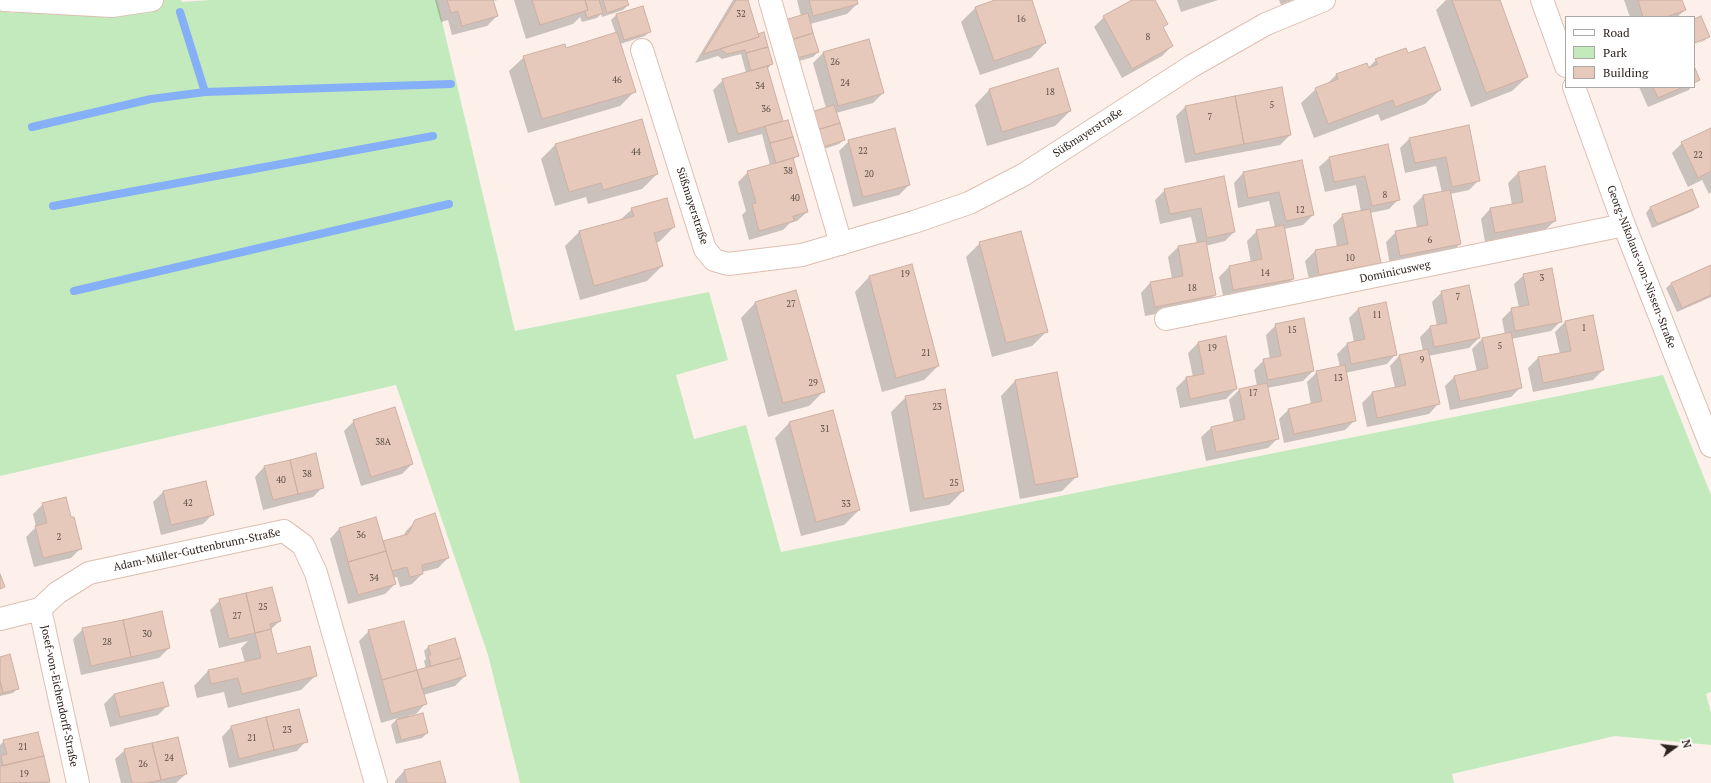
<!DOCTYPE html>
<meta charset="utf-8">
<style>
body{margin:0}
#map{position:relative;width:1711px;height:783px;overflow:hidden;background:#fdf0eb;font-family:"PT Serif",serif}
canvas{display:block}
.legend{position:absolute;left:1565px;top:16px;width:130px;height:72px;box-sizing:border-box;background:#fff;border:1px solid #aba7a5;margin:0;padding:5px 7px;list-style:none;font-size:12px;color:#2d221d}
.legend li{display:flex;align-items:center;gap:8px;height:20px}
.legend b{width:20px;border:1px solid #aba7a5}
.north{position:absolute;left:1655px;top:727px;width:40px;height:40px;-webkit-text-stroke:3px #fff;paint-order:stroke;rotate:75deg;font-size:11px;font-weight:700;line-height:16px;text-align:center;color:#2d221d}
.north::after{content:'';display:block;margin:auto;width:14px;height:18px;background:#2d221d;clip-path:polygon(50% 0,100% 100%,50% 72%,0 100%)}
</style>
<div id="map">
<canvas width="1711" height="783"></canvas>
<ul class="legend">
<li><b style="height:5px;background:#fff"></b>Road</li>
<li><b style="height:11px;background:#c3eabd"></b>Park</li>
<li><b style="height:11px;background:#e7c9bb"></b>Building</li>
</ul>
<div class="north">N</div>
</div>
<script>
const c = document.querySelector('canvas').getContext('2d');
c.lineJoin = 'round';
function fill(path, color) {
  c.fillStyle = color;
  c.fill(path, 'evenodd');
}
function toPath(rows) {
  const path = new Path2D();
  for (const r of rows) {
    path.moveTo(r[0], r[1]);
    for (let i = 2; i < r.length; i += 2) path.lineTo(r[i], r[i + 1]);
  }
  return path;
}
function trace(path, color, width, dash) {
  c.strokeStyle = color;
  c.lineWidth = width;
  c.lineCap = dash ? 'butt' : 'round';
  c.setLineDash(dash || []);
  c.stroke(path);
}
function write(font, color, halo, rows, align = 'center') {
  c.font = font + ' "PT Serif",serif';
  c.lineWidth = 3;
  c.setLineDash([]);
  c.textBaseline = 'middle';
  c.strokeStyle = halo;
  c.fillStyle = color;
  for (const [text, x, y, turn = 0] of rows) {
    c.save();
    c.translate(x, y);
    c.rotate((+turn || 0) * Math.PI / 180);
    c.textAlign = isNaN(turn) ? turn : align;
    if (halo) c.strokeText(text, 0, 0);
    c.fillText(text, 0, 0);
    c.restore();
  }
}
fill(toPath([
 [12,0,181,0,182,2,210,0,437,0,515,331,709,292,728,360,676,375,694,439,746,425,781,552,1663,375,1711,495,1711,692,1706,694,1711,713,1711,745,1615,736,1452,774,1454,783,520,783,488,655,396,385,0,476,0,11,15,13]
]), '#c3eabd');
fill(toPath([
 [435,0,498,0,493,1,497,16,487,26,452,35,448,20,441,22],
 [514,0,626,0,628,5,623,10,602,17,601,14,597,18,582,22,580,17,573,24,526,39],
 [733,0,747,0,758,35,772,64,767,69,782,121,780,123,797,156,793,160,807,212,797,221,790,223,783,230,749,240,742,215,746,211,738,182,748,172,770,165,762,134,728,143,713,90,723,80,746,73,741,54,722,59,718,56,695,63],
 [797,0,856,0,857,4,847,14,810,24,818,52,813,57,792,63,801,16],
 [998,0,1031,0,1045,43,1031,58,980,75,961,22,976,7],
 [1134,0,1154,0,1167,24,1162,28,1172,46,1162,56,1122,78,1094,27,1104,17],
 [1177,0,1218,0,1181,12],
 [1279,0,1293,0,1281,5],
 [1446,0,1499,0,1527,77,1512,91,1471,107,1436,10],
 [1624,0,1681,0,1685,10,1677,17,1630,17],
 [642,7,650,31,645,36,620,44,634,92,620,106,528,133,509,71,524,57,566,49,616,34,611,20,616,15],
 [1694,20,1708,36,1704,41,1694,45,1704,40,1704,38,1694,42],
 [823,53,883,93,873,103,836,113,844,139,839,144,818,151,826,108,813,63],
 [1407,54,1440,90,1425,104,1381,121,1378,114,1314,138,1301,103,1316,89,1327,84,1336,75,1366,64,1368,68,1376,60],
 [1639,87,1691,87,1689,90,1648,107],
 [989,90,1070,111,1055,126,987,146,975,105],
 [1186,106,1290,135,1280,145,1185,163,1176,116],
 [1468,126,1479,180,1469,190,1450,194,1460,244,1450,254,1390,265,1386,242,1396,232,1417,228,1413,206,1423,196,1442,193,1436,166,1405,173,1400,148,1410,138],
 [1711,129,1711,192,1709,194,1702,180,1688,187,1672,153,1682,143],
 [849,141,909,185,899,195,853,207,839,151],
 [555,145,657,174,642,189,588,204,586,197,555,206,541,159],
 [1388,145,1399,199,1389,209,1370,213,1380,263,1370,273,1310,284,1305,261,1315,251,1337,247,1333,225,1343,215,1361,212,1356,185,1325,192,1319,167,1329,158],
 [1301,161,1313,215,1303,225,1284,229,1293,279,1283,288,1224,300,1219,277,1229,267,1251,263,1247,241,1257,231,1275,227,1269,201,1238,208,1234,183,1243,173],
 [1518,173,1555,221,1545,230,1485,242,1481,219,1490,209,1512,205,1508,183],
 [1223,177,1234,232,1225,241,1205,246,1215,295,1205,305,1145,316,1141,293,1150,283,1172,279,1168,257,1178,247,1197,244,1191,217,1160,224,1155,200,1165,190],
 [1698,206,1693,211,1652,228,1646,213,1650,208],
 [632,209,674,227,659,242,655,243,662,266,647,281,580,300,565,246,579,232,619,221],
 [980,243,1047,331,1032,346,992,357,966,257],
 [911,266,938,366,924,380,882,392,855,292,869,277],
 [1711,266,1711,297,1677,312,1666,288,1671,284],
 [1524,275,1561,321,1551,331,1511,339,1521,387,1511,397,1450,410,1445,386,1455,376,1477,372,1472,349,1482,339,1505,335,1502,319,1512,309,1519,308,1514,284],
 [1442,292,1479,338,1469,348,1428,356,1438,404,1429,414,1367,427,1362,403,1372,393,1395,388,1390,366,1399,356,1423,351,1420,337,1430,327,1437,326,1432,302],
 [755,303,824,391,809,406,768,417,741,318],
 [1358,309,1396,354,1387,364,1345,373,1355,420,1345,430,1284,443,1279,419,1289,409,1311,405,1307,382,1317,372,1340,367,1337,354,1347,344,1354,342,1349,318],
 [1565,322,1603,370,1593,380,1533,392,1528,368,1538,358,1560,354,1555,332],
 [1276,325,1313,371,1303,381,1267,388,1278,438,1268,448,1206,461,1201,437,1211,428,1234,423,1229,400,1239,390,1257,386,1254,370,1264,360,1270,359,1266,335],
 [1225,338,1236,389,1226,399,1180,408,1176,388,1186,378,1193,377,1188,353,1198,343],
 [1057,373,1076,477,1062,491,1020,499,1001,396,1015,381],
 [906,397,963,491,949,505,910,512,891,412],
 [354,421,412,464,402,474,361,486,344,431],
 [789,423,859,510,844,525,801,536,775,438],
 [264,467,323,487,313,497,263,510,255,477],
 [205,482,213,514,203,524,161,535,153,502,163,492],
 [43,504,81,548,71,558,34,567,26,537,36,527,33,514],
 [416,521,448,558,438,568,422,572,422,574,412,584,400,587,397,577,393,578,395,584,385,594,348,604,330,539,339,529,383,542,403,537,406,531],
 [220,600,280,621,270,630,276,655,316,675,301,690,228,708,224,692,197,698,194,686,208,671,245,663,241,648,248,641,219,648,210,610],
 [83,629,169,648,159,658,81,675,73,639],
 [369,631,416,671,426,669,424,661,426,659,424,651,429,646,455,639,465,676,455,686,423,695,425,704,416,714,409,716,427,733,422,738,396,744,391,725,398,718,381,723,359,641],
 [0,658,18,688,13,693,0,696],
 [114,694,168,705,158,715,110,727,104,704],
 [231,727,306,741,297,751,229,768,222,737],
 [4,741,49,782,48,783,0,783,0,745],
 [125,750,186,774,176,783,121,783,115,759],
 [404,771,445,783,395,783,395,781]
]), '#0003');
trace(toPath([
 [180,12,205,92],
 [32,127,151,99,205,92,451,84],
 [53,206,433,136],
 [74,291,449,204]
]), '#85aff6', 8);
const building = toPath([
 [447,0,493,0,498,16,462,26,458,11,451,13,447,0],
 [532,0,585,0,588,10,540,25,532,0],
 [585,0,599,0,603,13,587,18,585,11,588,10,585,0],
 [603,0,627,0,629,5,607,13,603,0],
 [736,0,748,0,759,37,703,54,736,0],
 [809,0,857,0,858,4,813,16,809,0],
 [995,0,1032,0,1046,43,994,61,975,7,995,0],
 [1132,0,1155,0,1168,24,1163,27,1173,46,1132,69,1103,16,1132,0],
 [1452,0,1500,0,1528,77,1486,93,1452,0],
 [1638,0,1682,0,1686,10,1666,17,1643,17,1638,0],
 [643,6,651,32,624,40,616,14,643,6],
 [808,13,813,33,791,40,785,20,808,13],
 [1701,16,1710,37,1694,43,1694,19,1701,16],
 [617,32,636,92,542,119,523,56,565,44,566,48,617,32],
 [764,32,768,47,746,53,745,50,727,54,720,49,759,37,758,34,764,32],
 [813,33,819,52,797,58,791,40,813,33],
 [869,39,884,93,838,106,823,52,869,39],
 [768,47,773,64,751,71,746,53,768,47],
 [1425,47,1441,90,1395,107,1393,100,1328,124,1315,88,1338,79,1336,74,1367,63,1369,68,1378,64,1375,59,1406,48,1408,53,1425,47],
 [767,66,783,121,738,134,722,79,767,66],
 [1694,66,1700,80,1694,83,1694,66],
 [1058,68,1071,111,1002,132,989,89,1058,68],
 [1282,87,1291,135,1244,144,1235,96,1282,87],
 [1653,87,1683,87,1658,98,1653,87],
 [1235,96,1244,144,1195,154,1185,106,1235,96],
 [834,105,840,123,817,130,811,112,834,105],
 [642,119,658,174,603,190,601,183,569,192,555,144,642,119],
 [788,120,793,137,770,143,765,126,788,120],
 [840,123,845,140,823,147,817,130,840,123],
 [1469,125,1480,181,1452,187,1446,157,1415,163,1409,138,1469,125],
 [895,128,910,185,863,197,848,140,895,128],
 [1711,128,1711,171,1698,178,1681,142,1711,128],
 [793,137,799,156,776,163,770,143,793,137],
 [1388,144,1400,200,1372,206,1365,176,1334,182,1329,157,1388,144],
 [793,158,808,212,793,216,794,221,759,231,752,204,756,203,747,171,793,158],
 [1302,160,1314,215,1286,221,1279,192,1248,198,1243,172,1302,160],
 [1545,166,1556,221,1495,233,1490,208,1523,202,1518,172,1545,166],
 [1224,176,1235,232,1207,238,1201,208,1170,214,1164,189,1224,176],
 [1692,189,1699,207,1657,224,1650,207,1692,189],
 [1450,190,1461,244,1400,256,1395,231,1428,225,1423,195,1450,190],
 [667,198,675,227,654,233,663,266,594,286,579,231,634,216,631,208,667,198],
 [1370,209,1381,263,1319,275,1315,250,1348,244,1342,214,1370,209],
 [1284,225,1294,279,1233,290,1229,266,1262,259,1256,230,1284,225],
 [1021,231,1048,332,1006,343,979,242,1021,231],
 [1206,241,1216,295,1155,307,1150,282,1183,276,1178,246,1206,241],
 [912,264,939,366,896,378,869,276,912,264],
 [1711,265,1711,295,1682,308,1671,283,1711,265],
 [1552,268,1562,322,1515,331,1511,308,1529,305,1523,274,1552,268],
 [1469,285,1480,338,1434,347,1430,326,1447,323,1441,291,1469,285],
 [796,290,825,392,783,403,755,302,796,290],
 [1386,302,1397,355,1351,364,1347,343,1365,339,1358,308,1386,302],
 [1593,315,1604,370,1543,383,1538,357,1571,351,1565,321,1593,315],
 [1304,318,1314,371,1268,380,1263,359,1281,356,1275,324,1304,318],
 [1511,332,1522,388,1460,401,1454,376,1488,368,1482,338,1511,332],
 [1226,336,1237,389,1190,399,1186,377,1204,374,1198,342,1226,336],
 [1428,349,1440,404,1377,418,1372,392,1406,385,1399,355,1428,349],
 [1345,365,1356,421,1294,434,1288,409,1322,401,1316,371,1345,365],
 [1057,372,1078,477,1035,485,1015,380,1057,372],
 [1267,383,1279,439,1216,452,1211,427,1245,419,1239,389,1267,383],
 [945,389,964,491,924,499,905,396,945,389],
 [395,407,413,464,371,477,353,420,395,407],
 [833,410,860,510,816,522,789,422,833,410],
 [316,453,324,488,298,494,290,460,316,453],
 [290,460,298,494,273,500,264,466,290,460],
 [206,481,214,515,171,525,163,491,206,481],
 [66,497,71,517,74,517,82,549,43,558,35,526,47,523,42,503,66,497],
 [435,513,449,558,422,565,423,574,410,577,407,567,392,571,383,541,408,534,415,520,435,513],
 [376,517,386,551,348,562,339,528,376,517],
 [386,551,396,584,358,595,348,562,386,551],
 [0,574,5,587,0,589,0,574],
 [272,587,281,621,270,624,271,629,255,633,246,593,272,587],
 [246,593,255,633,229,639,219,599,246,593],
 [162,611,170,648,131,657,123,620,162,611],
 [123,620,131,657,91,666,82,628,123,620],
 [404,621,417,670,382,680,368,630,404,621],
 [271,629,277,654,310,646,317,676,242,694,238,678,211,684,208,670,261,658,255,633,271,629],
 [455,638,461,658,431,666,428,655,431,655,428,646,455,638],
 [10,654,19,689,3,693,0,681,0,657,10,654],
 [461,658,466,676,422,689,417,670,461,658],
 [417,670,427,704,391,714,382,680,417,670],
 [0,681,3,693,0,694,0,681],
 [163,682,169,706,120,717,114,694,163,682],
 [299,709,308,742,274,750,266,717,299,709],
 [423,713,428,733,401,740,396,720,423,713],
 [266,717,274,750,239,759,231,726,266,717],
 [38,732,44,756,3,766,1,756,7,754,3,740,38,732],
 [178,737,187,774,161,780,152,743,178,737],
 [152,743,161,780,146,783,132,783,124,749,152,743],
 [44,756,50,782,0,783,0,766,44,756],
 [440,761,446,783,407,783,404,770,440,761]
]);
fill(building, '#e7c9bb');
trace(building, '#cdb0a2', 1);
const street = toPath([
 [4,0,112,6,152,0],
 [770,0,841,244],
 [1542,0,1566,66],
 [642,50,705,249,714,260,728,264,802,255,914,222,969,203,1023,175,1192,66,1266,24,1324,0],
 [1574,87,1624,225,1711,446],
 [1166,319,1624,225],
 [40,609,78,783],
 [0,619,40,609,57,593,89,573,284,531,303,545,316,573,376,783]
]);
trace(street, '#dcbfb1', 24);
trace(street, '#fff', 22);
write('9px', '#5c4c44', null, [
 ["32",741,14],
 ["16",1021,19],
 ["8",1148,37],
 ["26",835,62],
 ["46",617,80],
 ["24",845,83],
 ["34",760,86],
 ["18",1050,92],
 ["5",1272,105],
 ["36",766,109],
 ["7",1210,117],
 ["22",863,151],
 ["44",636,152],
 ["22",1698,155],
 ["38",788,171],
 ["20",869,174],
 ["8",1385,195],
 ["40",795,198],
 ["12",1300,210],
 ["6",1430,240],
 ["10",1350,258],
 ["14",1265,273],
 ["19",905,274],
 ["3",1542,278],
 ["18",1192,288],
 ["7",1458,297],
 ["27",791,304],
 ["11",1377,315],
 ["1",1584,328],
 ["15",1292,330],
 ["5",1500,346],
 ["19",1212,348],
 ["21",926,353],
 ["9",1422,360],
 ["13",1338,378],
 ["29",813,383],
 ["17",1253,393],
 ["23",937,407],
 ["31",825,429],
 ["38A",383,442],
 ["38",307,474],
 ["40",281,480],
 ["25",954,483],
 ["42",188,503],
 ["33",846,504],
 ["36",361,535],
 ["2",59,537],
 ["34",374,578],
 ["25",263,607],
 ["27",237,616],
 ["30",147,634],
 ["28",107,642],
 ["23",287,730],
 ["21",252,738],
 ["21",23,747],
 ["24",169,758],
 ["26",143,764],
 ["19",24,774]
]);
write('11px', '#2d221d', '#fff', [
 ["Süßmayerstraße",1088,133,-33],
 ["Süßmayerstraße",692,206,72],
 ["Georg-Nikolaus-von-Nissen-Straße",1641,267,69],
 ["Dominicusweg",1395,272,-12],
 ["Adam-Müller-Guttenbrunn-Straße",197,550,-12],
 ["Josef-von-Eichendorff-Straße",59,696,78]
]);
</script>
